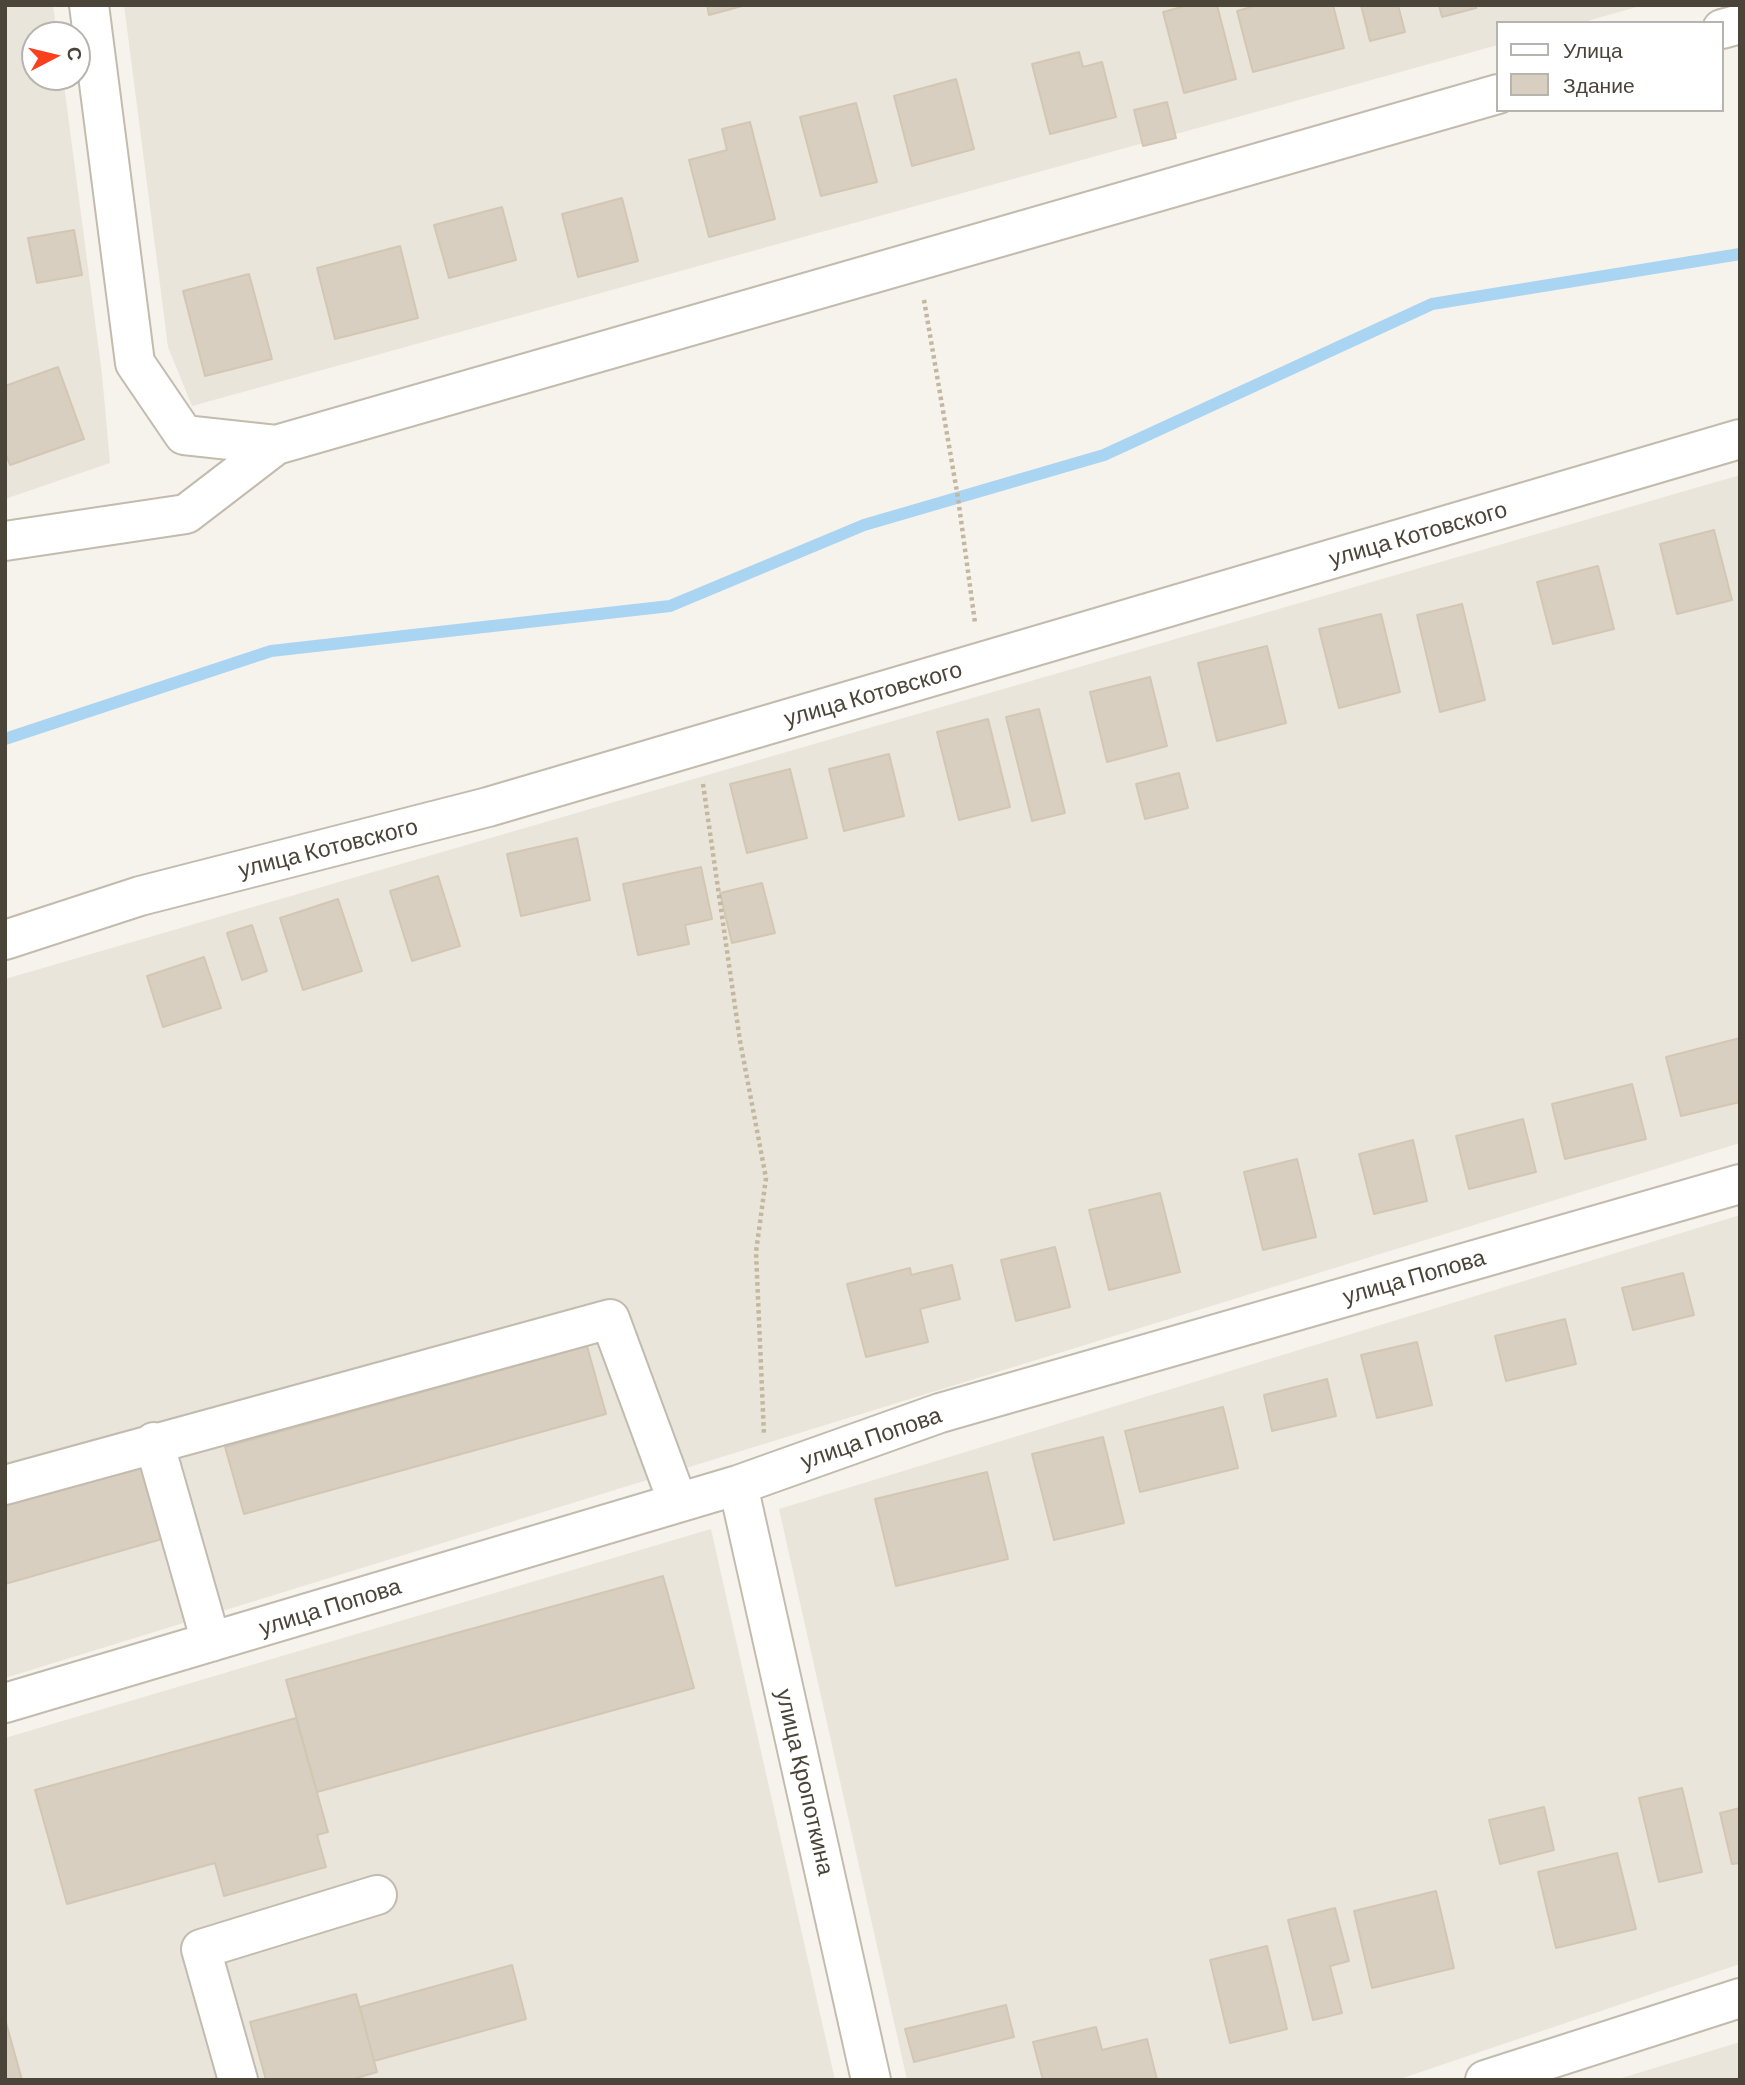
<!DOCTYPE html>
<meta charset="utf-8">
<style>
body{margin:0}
#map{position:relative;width:1745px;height:2085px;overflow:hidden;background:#f6f3ec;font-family:Barlow,sans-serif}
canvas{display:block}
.frame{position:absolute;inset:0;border:7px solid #4b4439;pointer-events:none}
.legend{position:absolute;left:1496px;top:21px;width:228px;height:91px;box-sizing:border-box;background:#fff;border:2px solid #b7b4b0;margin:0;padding:9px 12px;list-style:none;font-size:21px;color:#4b4439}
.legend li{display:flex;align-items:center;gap:14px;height:35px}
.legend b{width:35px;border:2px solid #b7b4b0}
.north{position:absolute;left:21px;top:21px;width:70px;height:70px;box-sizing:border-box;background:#fff;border:2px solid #b7b4b0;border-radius:50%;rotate:83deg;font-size:19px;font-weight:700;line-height:28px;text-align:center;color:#4b4439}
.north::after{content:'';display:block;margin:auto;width:24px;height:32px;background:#fc3f1d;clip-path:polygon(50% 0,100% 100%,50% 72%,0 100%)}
</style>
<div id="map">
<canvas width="1745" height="2085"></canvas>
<div class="frame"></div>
<ul class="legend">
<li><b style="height:9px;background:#fff"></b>Улица</li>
<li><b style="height:19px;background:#d8cfc1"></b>Здание</li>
</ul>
<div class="north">С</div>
</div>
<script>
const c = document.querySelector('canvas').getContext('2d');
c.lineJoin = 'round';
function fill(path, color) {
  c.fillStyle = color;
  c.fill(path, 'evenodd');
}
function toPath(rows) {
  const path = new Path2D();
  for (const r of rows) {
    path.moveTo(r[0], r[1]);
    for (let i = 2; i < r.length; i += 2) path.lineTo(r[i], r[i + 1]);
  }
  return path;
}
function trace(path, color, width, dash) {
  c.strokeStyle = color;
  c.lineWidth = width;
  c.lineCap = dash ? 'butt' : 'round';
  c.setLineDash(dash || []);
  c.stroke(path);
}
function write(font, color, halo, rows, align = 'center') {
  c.font = font + ' Barlow,sans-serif';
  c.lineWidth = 5;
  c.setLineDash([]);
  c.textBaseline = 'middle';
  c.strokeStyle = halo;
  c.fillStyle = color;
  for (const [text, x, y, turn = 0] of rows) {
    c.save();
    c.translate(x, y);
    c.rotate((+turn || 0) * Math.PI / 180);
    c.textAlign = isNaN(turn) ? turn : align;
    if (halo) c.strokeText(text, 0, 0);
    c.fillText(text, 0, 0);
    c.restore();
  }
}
fill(toPath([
 [5,5,53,5,57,35,35,35,35,77,63,77,102,374,110,463,5,499],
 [124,5,1644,5,1580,23,1498,23,1498,45,192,406,168,347],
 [1740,475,1740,1143,5,1678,5,979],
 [1740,1215,1740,1964,1397,2080,907,2080,779,1509],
 [711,1529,835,2080,5,2080,5,1738],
 [1740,2042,1740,2080,1615,2080]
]), '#eae5da');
trace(toPath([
 [5,739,271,651,670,606,864,525,1104,455,1432,304,1740,254]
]), '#a9d4f2', 12);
const building = toPath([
 [707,5,742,5,742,6,709,15,707,5],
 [1189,5,1217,5,1236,79,1184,93,1163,12,1189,5],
 [1258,5,1333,5,1344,48,1253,72,1237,11,1258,5],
 [1361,5,1398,5,1405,32,1370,41,1361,5],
 [1439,5,1476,5,1476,8,1442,17,1439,5],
 [1079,52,1083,67,1102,62,1116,117,1050,134,1032,64,1079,52],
 [956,79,974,149,912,166,894,96,956,79],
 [1167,102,1176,138,1143,146,1134,110,1167,102],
 [856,103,877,182,821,196,800,117,856,103],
 [750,122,775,219,709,237,689,160,727,150,722,129,750,122],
 [622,198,638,261,578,277,562,214,622,198],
 [502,207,516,260,449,278,434,225,502,207],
 [74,230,82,275,37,283,28,238,74,230],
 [400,246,418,318,335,339,317,268,400,246],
 [249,274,272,359,205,376,183,291,249,274],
 [58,367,84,439,10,465,5,452,5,386,58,367],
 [1714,530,1732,600,1677,614,1660,544,1714,530],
 [1598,566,1614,629,1553,644,1537,582,1598,566],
 [1462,604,1485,700,1440,712,1417,615,1462,604],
 [1381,614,1400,692,1339,708,1319,629,1381,614],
 [1267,646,1286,723,1217,741,1198,663,1267,646],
 [1150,677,1167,746,1107,762,1090,692,1150,677],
 [1039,709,1065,813,1032,821,1006,717,1039,709],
 [988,719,1010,807,959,820,937,732,988,719],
 [889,754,904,816,844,831,829,769,889,754],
 [790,769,807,838,747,853,730,784,790,769],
 [1179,773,1188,808,1145,819,1136,784,1179,773],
 [577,838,590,900,521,916,507,854,577,838],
 [701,867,712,919,685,925,689,944,638,955,623,884,701,867],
 [438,876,460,946,412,961,390,891,438,876],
 [762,883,775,933,732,943,720,893,762,883],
 [338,899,362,971,303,990,280,918,338,899],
 [252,925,267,971,242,980,227,933,252,925],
 [204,957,221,1008,163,1027,147,976,204,957],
 [1740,1038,1740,1102,1681,1116,1666,1057,1740,1038],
 [1632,1084,1646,1139,1565,1159,1552,1104,1632,1084],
 [1523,1119,1536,1172,1469,1189,1456,1136,1523,1119],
 [1413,1140,1427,1201,1374,1214,1359,1154,1413,1140],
 [1297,1159,1316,1237,1263,1250,1244,1172,1297,1159],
 [1160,1193,1180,1272,1109,1290,1089,1210,1160,1193],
 [1055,1247,1070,1307,1016,1321,1001,1260,1055,1247],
 [952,1265,960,1299,920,1309,928,1342,866,1357,847,1284,910,1268,911,1275,952,1265],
 [1683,1273,1694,1315,1633,1330,1622,1288,1683,1273],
 [1565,1319,1576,1364,1506,1381,1495,1336,1565,1319],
 [1417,1342,1432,1405,1377,1418,1361,1355,1417,1342],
 [587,1346,606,1414,244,1514,225,1447,587,1346],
 [1327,1379,1336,1416,1272,1431,1264,1395,1327,1379],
 [1223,1407,1238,1468,1140,1492,1125,1431,1223,1407],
 [1103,1437,1124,1523,1054,1540,1032,1454,1103,1437],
 [141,1467,162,1539,5,1584,5,1506,141,1467],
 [987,1472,1008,1559,896,1586,875,1499,987,1472],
 [663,1576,694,1688,317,1792,286,1680,663,1576],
 [296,1718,328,1832,317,1835,326,1867,224,1896,215,1863,67,1904,35,1790,296,1718],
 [1682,1788,1702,1872,1659,1882,1639,1798,1682,1788],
 [1544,1807,1554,1850,1500,1864,1489,1820,1544,1807],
 [1740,1808,1740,1863,1732,1864,1720,1813,1740,1808],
 [1617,1853,1636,1929,1556,1948,1538,1872,1617,1853],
 [1436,1891,1454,1968,1372,1988,1354,1911,1436,1891],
 [1335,1908,1349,1961,1330,1966,1342,2013,1313,2020,1288,1920,1335,1908],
 [1267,1946,1287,2029,1230,2043,1210,1960,1267,1946],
 [512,1965,526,2019,374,2061,360,2007,512,1965],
 [356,1994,377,2072,350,2080,266,2080,250,2022,356,1994],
 [1006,2005,1014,2037,914,2062,905,2029,1006,2005],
 [5,2019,22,2080,5,2080,5,2019],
 [1096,2027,1102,2050,1147,2039,1157,2080,1043,2080,1033,2042,1096,2027]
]);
fill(building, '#d8cfc1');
trace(building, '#d3c7b4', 2);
const minor = toPath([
 [89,5,135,363,184,435,276,445],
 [1722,29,1740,24],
 [5,541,186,514,276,445,1498,94],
 [5,940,140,896,488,807,1740,439],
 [154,1442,211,1642],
 [5,1485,610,1319,678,1503],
 [738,1485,871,2080],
 [5,1703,738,1485,940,1413,1740,1184],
 [238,2080,201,1949,377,1895],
 [1485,2080,1740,1998]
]);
trace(minor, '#c2bbae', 42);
trace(toPath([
 [924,300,958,498,975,623],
 [703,784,740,1041,766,1178,756,1252,764,1435]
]), '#c4b79f', 4.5, [3.5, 3.5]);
trace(minor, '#fff', 38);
write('23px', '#4b4439', '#fff', [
 ["улица Котовского",1418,534,-16],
 ["улица Котовского",873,694,-16],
 ["улица Котовского",328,848,-14],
 ["улица Попова",1414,1277,-16],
 ["улица Попова",871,1438,-19],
 ["улица Попова",330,1607,-17],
 ["улица Кропоткина",805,1782,77]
]);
</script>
